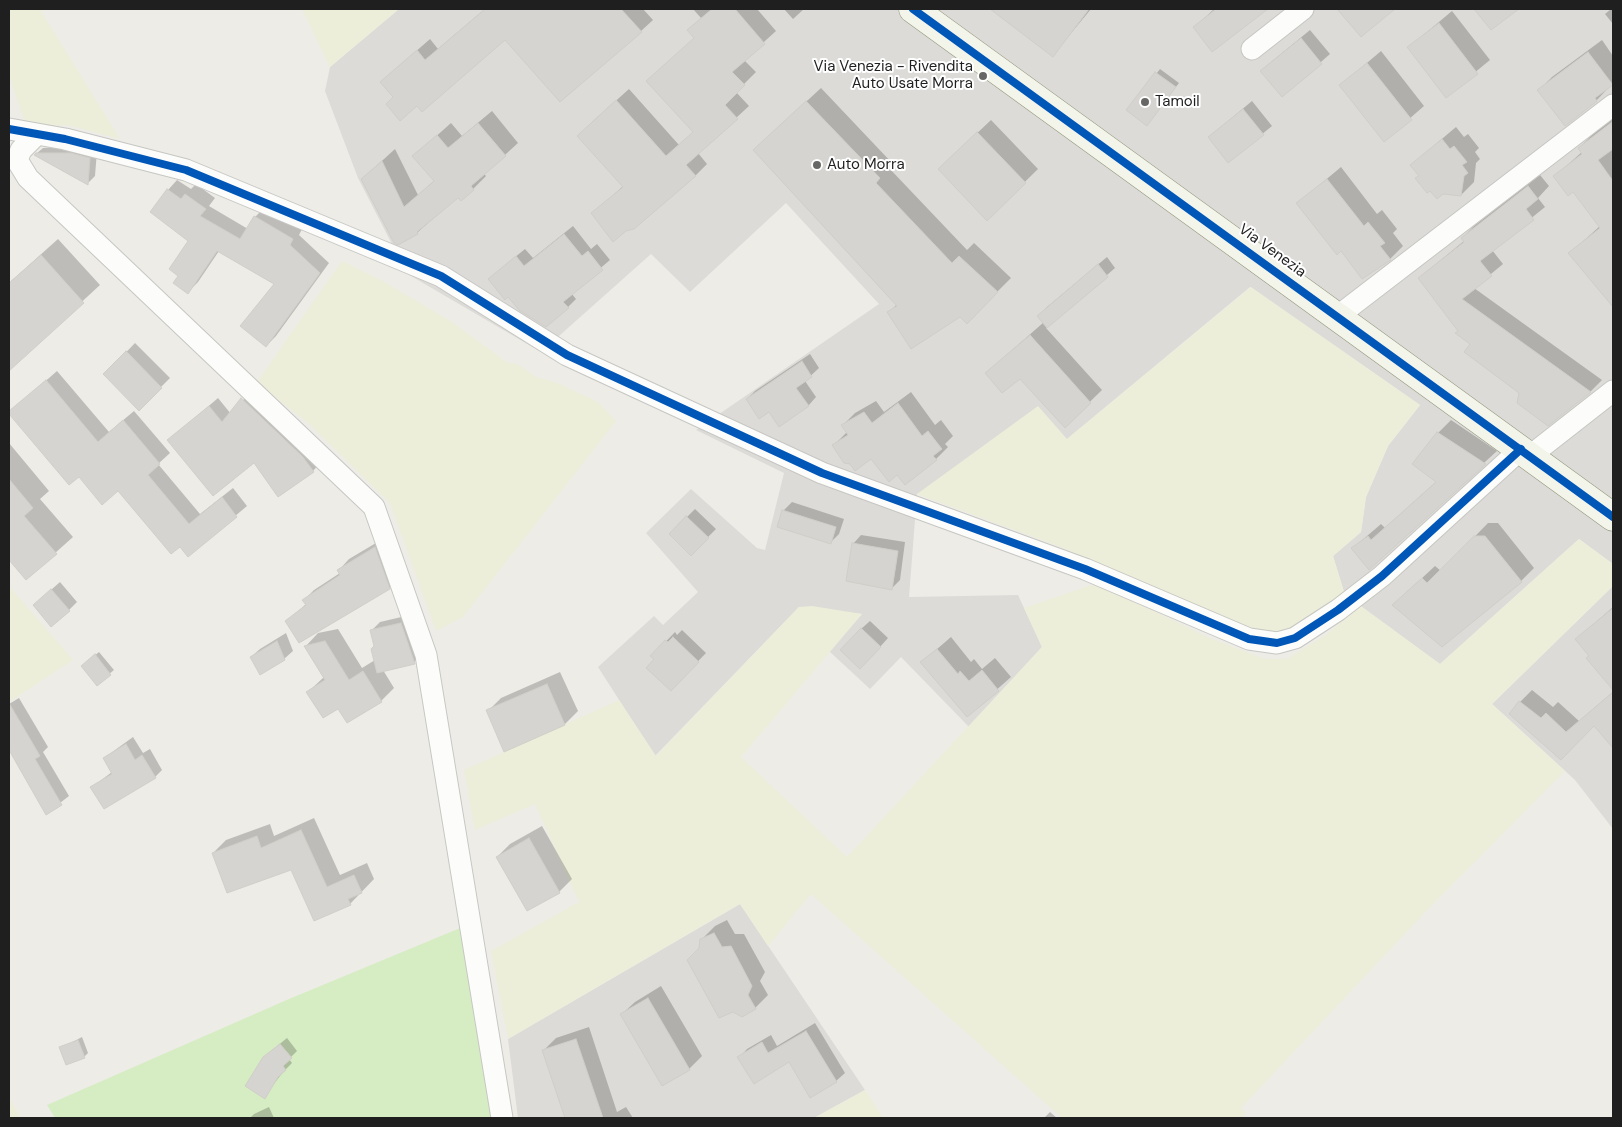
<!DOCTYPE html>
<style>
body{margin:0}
#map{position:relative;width:1622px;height:1127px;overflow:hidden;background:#edece7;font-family:"DM Sans",sans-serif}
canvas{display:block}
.frame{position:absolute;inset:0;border:10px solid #1f1f1f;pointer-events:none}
</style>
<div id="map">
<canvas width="1622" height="1127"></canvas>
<div class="frame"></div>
</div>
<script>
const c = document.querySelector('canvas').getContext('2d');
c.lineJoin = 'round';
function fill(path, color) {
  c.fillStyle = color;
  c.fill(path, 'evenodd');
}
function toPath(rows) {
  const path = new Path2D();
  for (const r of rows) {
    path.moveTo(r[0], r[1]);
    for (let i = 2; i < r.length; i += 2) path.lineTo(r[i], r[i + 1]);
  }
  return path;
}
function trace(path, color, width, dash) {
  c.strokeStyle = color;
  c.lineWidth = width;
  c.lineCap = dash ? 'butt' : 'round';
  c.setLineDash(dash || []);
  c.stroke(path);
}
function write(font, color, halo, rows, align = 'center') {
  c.font = font + ' "DM Sans",sans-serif';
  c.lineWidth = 4;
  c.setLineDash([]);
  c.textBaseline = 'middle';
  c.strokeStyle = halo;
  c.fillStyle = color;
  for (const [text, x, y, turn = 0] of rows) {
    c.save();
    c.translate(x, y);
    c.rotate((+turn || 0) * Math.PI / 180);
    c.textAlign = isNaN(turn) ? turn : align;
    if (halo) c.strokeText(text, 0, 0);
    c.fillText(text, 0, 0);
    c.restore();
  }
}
fill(toPath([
 [399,9,1613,9,1613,564,1579,539,1440,664,1345,595,1333,556,1361,532,1366,497,1388,446,1420,405,1250,287,1067,439,917,494,909,597,1018,595,1042,647,969,727,901,657,870,689,829,651,862,614,799,607,655,756,598,667,654,616,663,625,698,592,646,533,691,489,757,548,765,550,784,473,696,430,879,304,786,203,690,292,651,254,541,352,394,266,395,250,358,178,325,91,330,67],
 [1613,586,1613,829,1575,780,1492,704],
 [740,904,865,1090,814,1118,518,1118,508,1039]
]), '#dcdbd8');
fill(toPath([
 [9,9,44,9,41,11,120,139,68,125,26,127,9,74],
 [302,9,399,9,330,67],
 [342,261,381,280,452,322,508,363,518,364,536,377,555,382,598,402,616,421,463,617,436,631,390,503,308,423,257,382],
 [1251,287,1420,405,1388,446,1366,497,1361,532,1333,556,1345,595,1292,631,1277,634,1249,633,1063,548,917,494,1038,406,1067,439],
 [1579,539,1613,564,1613,586,1492,704,1565,771,1432,905,1241,1108,1246,1113,1241,1118,1062,1118,811,894,768,946,740,904,508,1039,491,951,579,902,535,804,475,830,464,770,619,700,656,756,799,607,812,606,862,614,741,757,847,857,1042,647,1024,608,1091,585,1106,587,1207,637,1265,659,1287,659,1327,634,1361,606,1440,664],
 [9,586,73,660,9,702],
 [865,1090,883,1118,814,1118],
 [9,1098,21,1118,9,1118]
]), '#eceed9');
fill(toPath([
 [465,926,497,1118,55,1118,47,1105,289,999]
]), '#d6edc4');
fill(toPath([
 [485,9,643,9,653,20,641,31,505,38,418,105,394,97,381,82,430,39,438,49],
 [693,9,757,9,776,31,744,60,756,72,736,92,749,106,698,153,707,164,695,176,593,214,623,186,590,124,629,89,679,145,694,132,695,38,689,30,701,18],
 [784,9,804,9,793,19],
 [992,9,1091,9,1053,55],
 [1214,9,1266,9,1212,50,1195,27],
 [1611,9,1613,9,1613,24,1605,14],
 [1452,11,1490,60,1446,96,1409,47],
 [1310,30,1330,54,1282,96,1270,63],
 [1602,40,1613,56,1613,83,1596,101,1539,90,1552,77],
 [1381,51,1424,106,1385,140,1341,85],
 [1160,69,1179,83,1150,120,1128,110],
 [821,88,893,164,889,168,967,250,974,243,1011,278,967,322,960,315,889,313,897,304,769,136],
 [1252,101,1272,126,1228,162,1209,137],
 [492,111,518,143,484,174,486,176,473,189,461,199,458,196,417,233,362,179,395,149,418,195,435,180,414,156,451,123,462,136],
 [1613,119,1613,146,1611,149,1613,151,1613,306,1570,253,1600,226,1573,190,1555,176,1582,152,1579,148,1592,135],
 [991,120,1038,169,987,219,952,157],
 [1456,127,1464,137,1468,134,1479,148,1475,152,1480,159,1476,163,1474,182,1461,195,1420,175,1411,165],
 [79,146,97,151,95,176,88,183,36,154,43,148],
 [1341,167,1377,214,1382,210,1397,229,1393,233,1403,246,1390,259,1362,277,1341,249,1298,203],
 [1540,175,1549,186,1538,198,1545,207,1492,250,1503,264,1474,288,1602,380,1590,392,1521,392,1459,330,1419,278,1465,240,1462,238,1474,226],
 [177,180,191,189,196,184,215,198,209,206,248,229,255,217,265,207,302,229,299,235,329,263,276,336,266,346,275,284,219,251,198,282,188,292,180,275,190,240,168,190],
 [573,226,591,249,597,244,610,260,571,293,576,299,568,307,508,295,498,271,525,249,533,258],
 [58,239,100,285,9,369,9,283],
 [1107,257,1115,268,1046,328,1102,390,1065,426,1020,377,986,373,1044,322,1038,316,1047,307],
 [135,343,170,378,139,409,105,374],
 [810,354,819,368,805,381,816,397,808,406,769,411,747,399,755,391],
 [57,371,109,432,134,411,170,453,158,464,200,514,233,488,247,506,189,555,180,545,118,489,79,475,9,413],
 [251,391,321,462,313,471,254,461,169,440,218,398,231,414],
 [911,392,935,425,941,420,953,436,945,444,948,447,936,459,897,473,871,457,834,445,847,432,843,425,855,413,876,401,884,412],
 [1451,420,1497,451,1369,568,1353,548,1381,524,1385,528,1437,481,1438,433],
 [9,443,49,491,40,499,73,537,26,579,9,558],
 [792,502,844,519,839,534,831,542,783,511],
 [695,509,716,529,691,554,670,534],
 [1488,523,1498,523,1534,568,1521,581,1407,592,1435,566,1441,571],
 [861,535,905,542,900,580,891,589,853,544],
 [386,537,400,577,389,588,287,621,306,604,304,600,314,590,340,573,339,570,349,559],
 [60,582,77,602,69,610,43,597],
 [1613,607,1613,688,1588,658,1590,656,1577,639],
 [410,615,423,654,414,662,383,670,394,688,381,701,338,707,308,692,324,677,306,646,318,633,338,629,362,668,375,660,375,646,371,631,380,622],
 [870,621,888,638,869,659,861,629],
 [682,630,706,653,671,689,652,656,675,632,677,635],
 [286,633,293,651,284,659,251,657,260,649],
 [951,637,971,662,974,659,982,669,995,658,1011,677,967,716,922,662],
 [99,652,114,670,97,684,87,662],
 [560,672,578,711,565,724,488,711,501,698],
 [1532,690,1553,707,1558,702,1579,721,1613,692,1613,746,1594,724,1573,746,1520,702],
 [19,698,48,747,43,752,69,796,47,813,9,748,9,704],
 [133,737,143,753,150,749,162,770,155,777,92,787,112,772,104,758],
 [314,818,340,875,367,863,374,879,350,904,292,868,213,853,226,840,270,824,274,836],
 [542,826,572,879,559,892,497,857,510,844],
 [727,920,735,934,744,934,765,972,760,981,768,995,755,1008,700,949,701,940,715,926],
 [661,986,702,1056,689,1069,662,1084,622,1014,635,1002],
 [815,1023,845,1073,836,1081,811,1096,789,1060,739,1058,747,1049,771,1035,777,1046],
 [589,1027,617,1112,626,1107,633,1118,566,1118,544,1050,556,1038],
 [82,1037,88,1053,84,1057,61,1048],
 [287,1038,297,1051,289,1059,292,1063,283,1072,264,1097,271,1051],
 [269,1107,274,1118,250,1118,254,1114],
 [1050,1112,1057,1118,1044,1118]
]), '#0003');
const building = toPath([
 [485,9,621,9,642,32,560,102,505,40,422,112,417,106,400,121,386,104,393,97,380,82,417,50,425,60,485,9],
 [712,9,735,9,765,44,732,72,745,85,725,105,738,119,686,165,696,176,634,229,626,231,613,242,591,213,623,187,577,136,616,100,666,156,693,132,646,81,694,38,687,30,712,9],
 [990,9,1089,9,1053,57,990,9],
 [1216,9,1268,9,1212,52,1193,27,1216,9],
 [1337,9,1395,9,1361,37,1337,9],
 [1474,9,1519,9,1491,30,1474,9],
 [1439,23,1478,74,1446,98,1407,47,1439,23],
 [1301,38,1322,64,1282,97,1260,71,1301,38],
 [1588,52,1613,85,1595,98,1597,101,1565,126,1537,90,1588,52],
 [1367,63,1412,120,1384,142,1339,85,1367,63],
 [1155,72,1176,87,1147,126,1126,110,1155,72],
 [806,101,880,178,876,183,952,263,959,256,998,292,967,324,960,317,911,349,887,312,897,306,753,150,806,101],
 [1243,109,1264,135,1228,163,1208,137,1243,109],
 [1612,122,1613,149,1598,160,1613,181,1613,307,1568,253,1600,228,1573,192,1568,196,1553,176,1582,154,1578,148,1612,122],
 [478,123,506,156,471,186,474,190,461,201,458,198,417,232,418,234,398,245,394,243,361,179,382,161,404,207,434,181,412,156,437,135,448,148,478,123],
 [977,132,1026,183,987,221,938,169,977,132],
 [1442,139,1450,149,1454,146,1467,162,1462,165,1468,173,1464,176,1461,196,1443,194,1437,199,1430,191,1427,193,1415,178,1419,176,1410,165,1442,139],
 [36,153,71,153,90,158,88,185,34,155,36,153],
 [1327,179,1364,226,1368,222,1385,243,1380,246,1391,260,1362,279,1341,251,1337,255,1296,203,1327,179],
 [1528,186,1538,199,1526,209,1534,220,1480,261,1492,276,1462,299,1591,392,1548,426,1517,403,1519,393,1464,352,1470,344,1455,333,1458,331,1418,278,1464,242,1461,238,1528,186],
 [167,189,181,199,185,194,206,209,200,216,240,239,254,216,293,239,290,245,320,273,266,347,240,326,274,284,217,251,188,294,173,283,178,276,169,269,188,241,150,212,167,189],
 [564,234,582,256,588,251,603,270,563,302,569,308,546,327,519,310,508,297,505,300,488,279,516,256,524,266,564,234],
 [41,255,84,303,9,371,9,283,41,255],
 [1098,264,1108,277,1047,328,1037,316,1098,264],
 [1030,335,1091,403,1065,428,1020,379,1002,393,985,373,1030,335],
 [126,351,162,388,139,411,103,374,126,351],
 [802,361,812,377,796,388,809,406,779,427,769,412,759,419,746,399,802,361],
 [46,380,98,442,123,420,160,464,148,475,189,524,222,497,237,517,188,557,180,547,171,554,118,491,102,505,79,477,69,485,9,414,9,411,46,380],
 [241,398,303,457,314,472,278,497,254,463,213,496,167,440,209,406,222,422,241,398],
 [898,403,922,436,928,431,942,449,933,456,937,460,905,485,897,475,889,482,871,459,855,471,850,464,844,463,832,445,848,435,841,425,864,412,872,423,898,403],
 [1437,432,1486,464,1369,570,1351,548,1368,536,1371,540,1436,482,1412,464,1437,432],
 [9,479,33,508,24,516,57,554,26,580,9,560,9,479],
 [782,510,836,527,831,544,777,527,782,510],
 [686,516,709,538,691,556,669,534,686,516],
 [1474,536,1485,536,1522,582,1442,647,1392,605,1422,578,1427,583,1474,536],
 [852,543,898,551,892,590,846,581,852,543],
 [375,547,390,589,299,643,285,621,306,605,302,600,340,575,337,570,375,547],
 [51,589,70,611,51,627,33,605,51,589],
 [1613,608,1613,690,1586,658,1589,656,1575,639,1613,608],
 [401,623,415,664,377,673,371,649,374,646,370,630,401,623],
 [861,628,881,647,860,669,840,650,861,628],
 [673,637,699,662,671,691,646,668,654,659,650,656,665,640,668,642,673,637],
 [277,641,285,660,260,675,250,657,277,641],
 [325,641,349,680,363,671,382,702,347,723,338,709,323,718,306,692,325,680,304,646,325,641],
 [937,649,958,674,960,671,969,681,982,670,999,691,967,717,920,662,937,649],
 [95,654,111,675,97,686,81,666,95,654],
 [547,684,565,725,504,752,486,710,547,684],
 [1613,692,1613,748,1594,726,1561,760,1509,714,1519,701,1541,718,1546,713,1566,732,1613,692],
 [9,703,40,756,35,759,62,805,46,815,9,750,9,703],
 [126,744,135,760,142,755,156,778,104,809,90,787,112,774,103,758,126,744],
 [301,830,327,887,354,875,362,893,348,899,351,905,314,921,291,870,227,893,212,853,257,836,261,848,301,830],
 [529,838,560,893,527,911,496,857,529,838],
 [714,933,722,947,731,946,752,986,748,995,756,1009,742,1017,733,1012,719,1018,687,960,699,948,700,939,714,933],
 [648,998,690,1070,662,1086,620,1014,648,998],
 [806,1031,837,1082,810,1098,789,1062,754,1084,737,1057,762,1042,768,1053,806,1031],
 [576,1039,603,1118,565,1118,542,1050,576,1039],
 [78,1040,85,1058,66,1065,59,1047,78,1040],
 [280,1044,292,1058,283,1066,286,1070,278,1077,265,1099,245,1086,263,1057,280,1044]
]);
fill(building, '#d5d4d0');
trace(building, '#d1cec8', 1);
const minor = toPath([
 [1252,49,1303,9],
 [9,129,65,139,186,170,441,276,567,355,822,473,1085,569,1249,639,1277,643,1295,638,1338,610,1382,576,1521,449],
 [37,134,21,150,17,160,28,178,374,507,426,655,502,1118],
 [1338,316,1613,105],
 [1530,456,1613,391]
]);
const secondary = toPath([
 [913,9,1613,517]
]);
trace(minor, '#c6c6c3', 23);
trace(secondary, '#94987e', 29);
trace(minor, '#fcfcfb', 21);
trace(secondary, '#f3f4ea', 28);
trace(toPath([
 [913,9,1613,517],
 [9,129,65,139,186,170,441,276,567,355,822,473,1085,569,1249,639,1277,643,1295,638,1338,610,1382,576,1521,449]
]), '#0057b8', 8);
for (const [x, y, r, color] of [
 [983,76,5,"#676765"],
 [1145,102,5,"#676765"],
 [817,165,5,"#676765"]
]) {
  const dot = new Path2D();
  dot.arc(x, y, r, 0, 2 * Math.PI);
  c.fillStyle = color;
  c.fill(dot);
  trace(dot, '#fff', 2);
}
write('15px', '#1f1f1f', '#fff', [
 ["Via Venezia - Rivendita",973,67,"right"],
 ["Auto Usate Morra",973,84,"right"],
 ["Tamoil",1155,102],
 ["Auto Morra",827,165]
], 'left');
write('15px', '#1f1f1f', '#fff', [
 ["Via Venezia",1272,251,36]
]);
</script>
